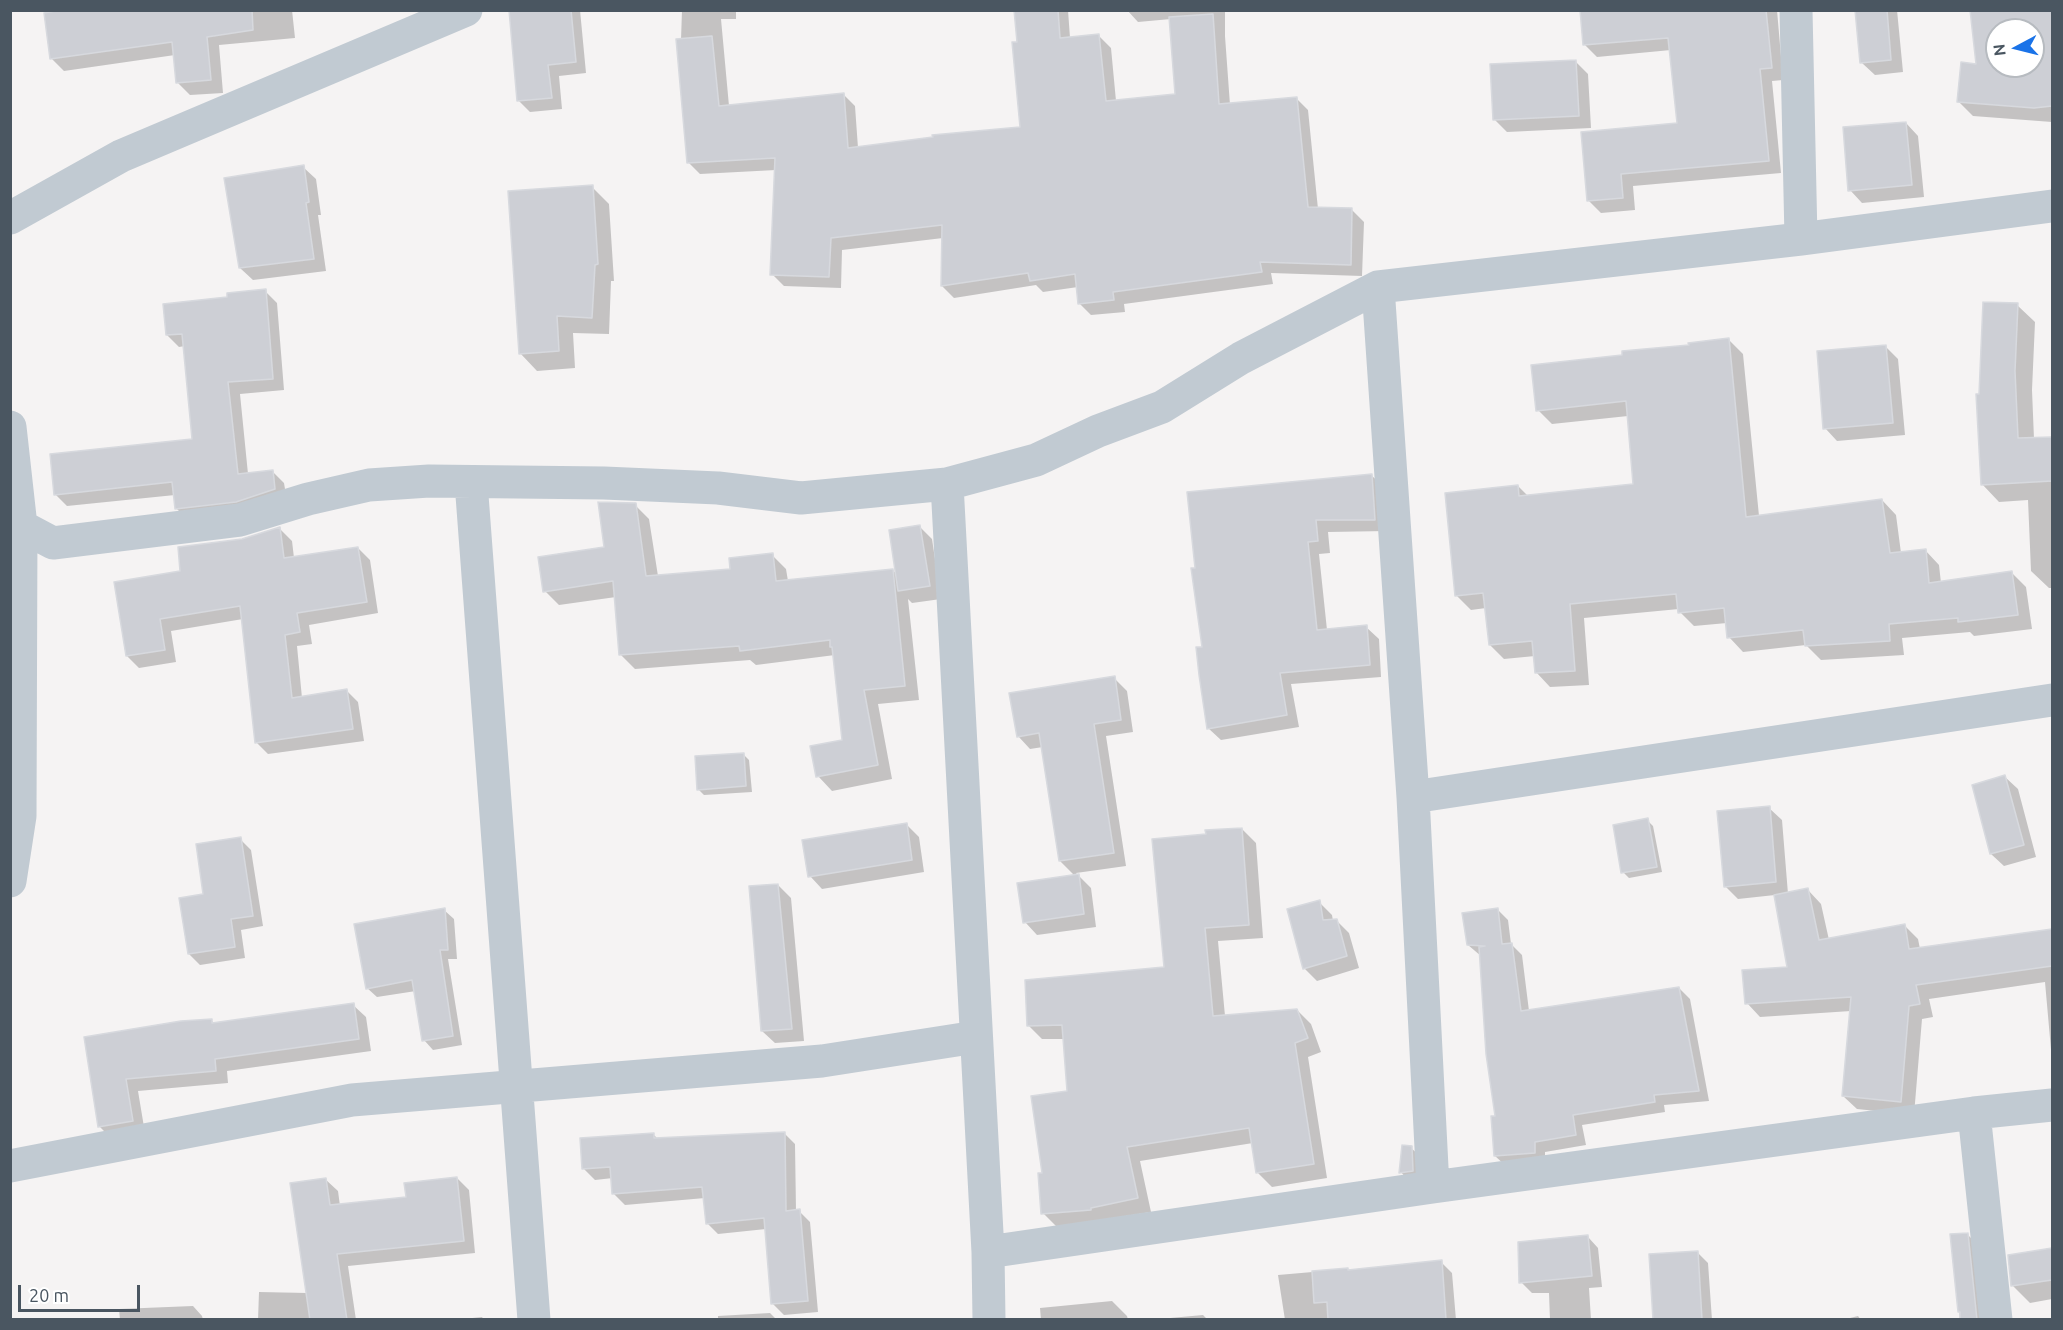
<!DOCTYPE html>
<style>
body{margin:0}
#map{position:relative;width:2063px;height:1330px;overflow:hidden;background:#f5f3f3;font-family:Ubuntu,sans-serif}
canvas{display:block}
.frame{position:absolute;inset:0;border:12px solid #4a5661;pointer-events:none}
.north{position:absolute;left:1985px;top:18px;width:60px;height:60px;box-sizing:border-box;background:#fff;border:2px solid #b7bbc0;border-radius:50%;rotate:263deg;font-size:16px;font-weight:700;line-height:24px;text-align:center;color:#4a5661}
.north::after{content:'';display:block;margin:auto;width:21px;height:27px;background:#1a73e8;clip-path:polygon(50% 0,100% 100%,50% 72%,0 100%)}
.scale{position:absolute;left:18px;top:1285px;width:122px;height:27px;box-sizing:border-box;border:3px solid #4a5661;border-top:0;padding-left:8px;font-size:18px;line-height:21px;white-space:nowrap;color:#4a5661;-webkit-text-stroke:4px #fff;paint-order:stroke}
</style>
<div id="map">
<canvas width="2063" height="1330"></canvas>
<div class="frame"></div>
<div class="north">N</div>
<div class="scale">20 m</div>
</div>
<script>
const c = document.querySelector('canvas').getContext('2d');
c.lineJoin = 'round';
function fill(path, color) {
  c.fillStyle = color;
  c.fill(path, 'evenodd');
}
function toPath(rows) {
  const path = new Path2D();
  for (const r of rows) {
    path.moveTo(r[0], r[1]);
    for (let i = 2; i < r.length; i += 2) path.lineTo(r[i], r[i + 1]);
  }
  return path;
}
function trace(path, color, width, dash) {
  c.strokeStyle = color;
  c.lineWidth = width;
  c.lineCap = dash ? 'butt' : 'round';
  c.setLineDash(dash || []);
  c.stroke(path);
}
fill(toPath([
 [52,10,292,10,295,38,219,45,223,93,190,95,178,83,175,55,64,71,51,58],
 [510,10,580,10,586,73,559,76,562,109,530,112,518,100],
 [682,10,736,10,736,19,721,19,729,106,843,94,855,106,858,148,1021,128,1015,10,1068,10,1070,38,1099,36,1111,48,1116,101,1176,96,1171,19,1138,22,1127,10,1225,10,1225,36,1230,105,1296,98,1308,110,1318,209,1352,210,1364,222,1362,276,1271,273,1273,284,1124,304,1125,312,1091,315,1079,303,1078,287,1043,292,1036,285,954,298,942,286,943,238,842,250,841,288,784,286,772,274,776,170,700,174,688,162,681,40],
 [1582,10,1777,10,1783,80,1772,81,1781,173,1633,186,1635,210,1601,213,1588,200,1678,125,1671,50,1597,57,1585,45],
 [1857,10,1897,10,1903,72,1875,75,1862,63],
 [1971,10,2052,10,2052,122,1973,116,1959,102,1978,65],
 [1997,30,2033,30,2033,66,1997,66],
 [1575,61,1588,74,1591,128,1507,132,1495,120],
 [1906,123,1918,136,1924,197,1862,203,1850,190],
 [303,167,316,179,321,215,318,215,326,271,253,280,240,268],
 [592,187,609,204,614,281,611,281,609,334,573,333,575,368,537,371,520,353],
 [265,291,277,303,284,390,240,394,248,474,272,471,284,483,287,501,188,520,176,508,175,495,67,506,55,494,193,440,185,346,179,347,167,335,229,298],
 [2017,305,2035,322,2032,390,2034,439,2052,438,2052,588,2049,588,2031,571,2028,500,1999,502,1982,484,1981,395],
 [1729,340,1743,354,1759,516,1882,500,1896,515,1901,553,1925,550,1939,565,1941,583,2012,573,2026,587,2032,629,1974,636,1970,632,1902,638,1904,655,1821,660,1806,645,1743,652,1729,637,1727,623,1694,626,1680,612,1679,609,1584,618,1589,685,1550,687,1536,672,1535,656,1504,659,1490,645,1486,608,1471,610,1457,596,1518,486,1528,496,1634,485,1628,416,1552,424,1538,410,1690,347],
 [1886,347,1898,359,1905,435,1837,441,1825,428],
 [1371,475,1384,487,1387,531,1328,532,1330,553,1319,554,1327,630,1366,627,1379,639,1381,677,1291,684,1299,727,1221,740,1208,728,1196,569],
 [635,505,649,519,658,576,732,571,772,555,786,569,788,581,893,570,897,575,920,527,932,539,941,599,912,603,908,599,919,700,878,704,892,779,832,791,818,776,844,741,835,655,756,665,750,660,635,669,621,655,616,597,559,605,545,591,606,548],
 [280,529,292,541,294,558,358,548,370,560,378,613,309,625,312,644,297,646,302,698,346,690,358,702,364,741,268,754,256,742,243,619,171,631,176,662,139,668,127,656,182,572,243,540],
 [1114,678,1127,691,1133,732,1106,736,1126,866,1076,873,1091,888,1096,927,1037,935,1025,922,1075,876,1060,861,1043,747,1030,749,1018,736],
 [743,754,749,760,752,792,704,795,698,789],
 [2005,777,2018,789,2036,857,2004,866,1991,854,1974,786],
 [1769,808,1782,820,1788,894,1808,890,1821,904,1829,940,1904,925,1918,939,1920,949,2052,931,2052,1061,2045,982,1929,999,1933,1017,1922,1019,1914,1115,1857,1109,1843,1096,1851,1011,1760,1017,1747,1003,1789,968,1775,895,1738,899,1725,886],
 [1647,820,1653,826,1662,872,1629,878,1623,872],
 [906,824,919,837,924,872,822,889,810,876],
 [1242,829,1256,843,1263,938,1218,941,1225,1016,1297,1010,1311,1024,1321,1052,1308,1057,1327,1178,1272,1187,1258,1173,1253,1143,1140,1161,1151,1212,1057,1227,1043,1213,1043,1174,1069,1092,1064,1039,1042,1039,1028,1025,1166,968,1207,835],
 [240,839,251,850,263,926,241,930,245,958,200,965,189,954,205,896],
 [778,885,791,898,804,1041,775,1043,762,1031],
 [1319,902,1332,915,1333,921,1337,921,1349,933,1359,968,1317,981,1304,968],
 [1497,909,1508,920,1511,944,1522,955,1529,1011,1679,988,1690,999,1709,1101,1664,1105,1665,1112,1582,1125,1586,1145,1545,1152,1545,1163,1506,1166,1495,1156,1496,1117,1481,956,1468,945],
 [444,910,454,919,457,959,448,959,462,1045,433,1050,424,1040,416,991,377,997,367,988],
 [353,1005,366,1017,371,1051,227,1071,228,1083,138,1091,145,1133,112,1139,99,1126,86,1038,211,1020,215,1024],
 [784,1133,795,1144,796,1211,799,1211,810,1222,818,1312,784,1315,773,1304,766,1229,718,1234,707,1223,705,1198,625,1205,614,1194,613,1178,595,1180,584,1169,653,1134,658,1139],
 [1411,1148,1418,1154,1419,1176,1406,1178,1401,1172],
 [457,1178,469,1190,475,1253,348,1266,356,1320,258,1320,259,1292,308,1293,325,1179,338,1191,340,1206,408,1198],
 [1967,1234,1982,1249,1989,1320,1960,1320,1952,1236],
 [1588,1237,1598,1248,1602,1287,1589,1288,1591,1320,1550,1320,1549,1293,1532,1293,1521,1282],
 [2052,1250,2052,1299,2030,1303,2013,1286,2010,1256],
 [1697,1252,1708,1263,1712,1320,1655,1320],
 [1441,1262,1452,1273,1456,1320,1285,1320,1278,1275,1347,1269,1349,1271],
 [1112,1301,1127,1316,1128,1320,1041,1320,1040,1308],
 [193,1306,202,1316,203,1320,120,1320,119,1309],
 [770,1313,777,1320,718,1320,718,1316],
 [1203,1315,1208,1320,1148,1320],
 [1858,1316,1861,1320,1842,1320],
 [482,1317,484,1320,453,1320]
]), '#0003');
const building = toPath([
 [61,10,252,10,253,30,207,37,211,80,176,83,172,42,50,59,44,13,61,10],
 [509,10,571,10,576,62,548,65,552,98,517,101,509,10],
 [1014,10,1058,10,1060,38,1099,34,1106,101,1175,94,1169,17,1213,14,1219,104,1297,97,1308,207,1352,208,1351,265,1260,262,1262,272,1113,292,1114,300,1078,304,1075,274,1030,281,1028,273,941,286,942,225,831,238,829,277,770,275,775,158,687,163,676,39,712,36,719,106,844,93,848,148,933,137,932,135,1020,127,1012,42,1017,42,1014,10],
 [1580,10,1766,10,1772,68,1760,69,1769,161,1621,174,1623,198,1587,201,1581,132,1677,123,1668,38,1583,45,1580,10],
 [1855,10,1887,10,1891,60,1860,63,1855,10],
 [1970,10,2052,10,2052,106,2034,108,1957,102,1961,62,1976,64,1970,10],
 [1997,30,2033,30,2033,66,1997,66,1997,30],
 [1576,60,1579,116,1493,120,1490,64,1576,60],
 [1906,122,1912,185,1848,191,1843,127,1906,122],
 [304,165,309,202,306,203,314,259,239,268,224,178,304,165],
 [593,185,598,264,595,265,592,318,557,316,559,351,519,354,508,191,593,185],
 [266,289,273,379,228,382,238,474,273,470,275,489,236,502,175,509,172,482,54,495,50,454,192,439,182,334,166,335,163,304,227,297,227,293,266,289],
 [1983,302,2018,303,2015,371,2018,438,2052,437,2052,481,1981,485,1976,394,1979,394,1983,302],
 [1729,338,1746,517,1882,499,1890,553,1926,549,1929,583,2012,571,2018,615,1958,622,1958,618,1889,624,1890,641,1805,646,1803,630,1727,638,1724,608,1678,613,1676,594,1570,604,1575,671,1535,673,1532,641,1489,645,1483,593,1455,596,1445,493,1518,485,1519,496,1633,484,1626,401,1536,411,1531,365,1622,355,1622,351,1689,345,1688,343,1729,338],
 [1886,345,1893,423,1823,429,1817,351,1886,345],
 [1372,474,1375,520,1316,520,1318,541,1308,542,1317,630,1367,625,1370,665,1280,673,1287,715,1207,729,1199,675,1196,647,1202,647,1191,568,1195,568,1187,492,1372,474],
 [598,502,636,503,646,576,730,569,729,558,773,553,776,581,893,569,905,686,864,690,878,765,816,777,810,746,842,740,832,647,830,647,830,640,740,651,739,646,619,655,613,581,543,592,538,557,604,547,598,502],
 [920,525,930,586,898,591,889,530,920,525],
 [280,527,284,558,358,547,367,602,297,613,300,632,285,635,292,698,347,689,353,729,255,743,240,606,160,619,165,650,126,656,114,582,180,571,178,547,242,539,280,527],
 [1115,676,1121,720,1094,724,1114,853,1059,861,1039,733,1017,737,1009,693,1115,676],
 [744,753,746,786,697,790,695,756,744,753],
 [2005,775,2024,845,1990,854,1972,785,2005,775],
 [1770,806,1776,882,1724,887,1717,811,1770,806],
 [1648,818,1657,867,1621,873,1613,825,1648,818],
 [907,823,912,860,808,877,802,840,907,823],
 [1242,828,1249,925,1205,928,1213,1016,1297,1009,1308,1038,1295,1043,1314,1164,1256,1173,1249,1128,1127,1147,1138,1198,1091,1208,1091,1210,1041,1214,1038,1173,1042,1173,1031,1096,1067,1091,1062,1025,1027,1026,1025,980,1164,967,1152,839,1206,834,1205,830,1242,828],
 [241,837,253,916,231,919,235,947,188,954,179,898,203,894,196,844,241,837],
 [1079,874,1084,914,1023,923,1017,883,1079,874],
 [778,884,792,1029,761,1031,749,886,778,884],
 [1808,888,1819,940,1905,924,1909,949,2052,929,2052,966,1916,985,1920,1004,1909,1006,1901,1102,1842,1096,1851,997,1745,1004,1742,970,1787,967,1774,895,1808,888],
 [1320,900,1323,920,1337,919,1347,956,1303,969,1287,909,1320,900],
 [445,908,448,950,440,950,453,1036,422,1041,412,980,366,989,354,924,445,908],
 [1498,908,1502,944,1512,943,1521,1011,1679,987,1699,1091,1654,1095,1655,1102,1573,1115,1576,1135,1535,1142,1535,1153,1494,1156,1491,1116,1495,1116,1486,1054,1479,947,1485,946,1467,945,1462,913,1498,908],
 [354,1003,359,1039,215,1059,216,1071,126,1079,133,1121,98,1127,84,1037,181,1021,212,1019,212,1023,354,1003],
 [785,1132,786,1211,800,1209,808,1301,771,1304,764,1218,706,1224,702,1187,612,1194,610,1167,582,1169,580,1138,654,1133,654,1138,785,1132],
 [1402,1145,1412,1146,1413,1171,1399,1173,1402,1145],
 [457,1177,464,1241,337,1254,347,1320,310,1320,290,1183,326,1178,330,1205,406,1197,404,1183,457,1177],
 [1968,1233,1977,1320,1960,1320,1960,1312,1958,1312,1950,1234,1968,1233],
 [1588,1235,1592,1276,1519,1283,1518,1242,1588,1235],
 [2052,1248,2052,1280,2011,1286,2008,1255,2052,1248],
 [1698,1251,1702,1320,1653,1320,1649,1254,1698,1251],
 [1442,1260,1446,1320,1328,1320,1327,1302,1314,1303,1312,1271,1348,1268,1348,1270,1442,1260]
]);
fill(building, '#cdcfd5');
trace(building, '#d7d9de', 1.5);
trace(toPath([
 [1796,10,1801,239],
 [10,218,121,156,466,10],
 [1378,287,1413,797,1433,1187],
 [10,427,21,526,20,816,10,881],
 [471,482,534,1320],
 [947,484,988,1252,989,1320],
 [21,526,53,543,240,520,308,499,369,485,429,481,604,483,718,488,801,498,947,484,1036,460,1098,431,1162,407,1241,358,1378,287,1801,239,2052,206],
 [1413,797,2052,700],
 [1974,1113,1996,1320],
 [10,1166,352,1100,822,1061,976,1037],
 [988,1252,1433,1187,1974,1113,2052,1105]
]), '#c1cad2', 33);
</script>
